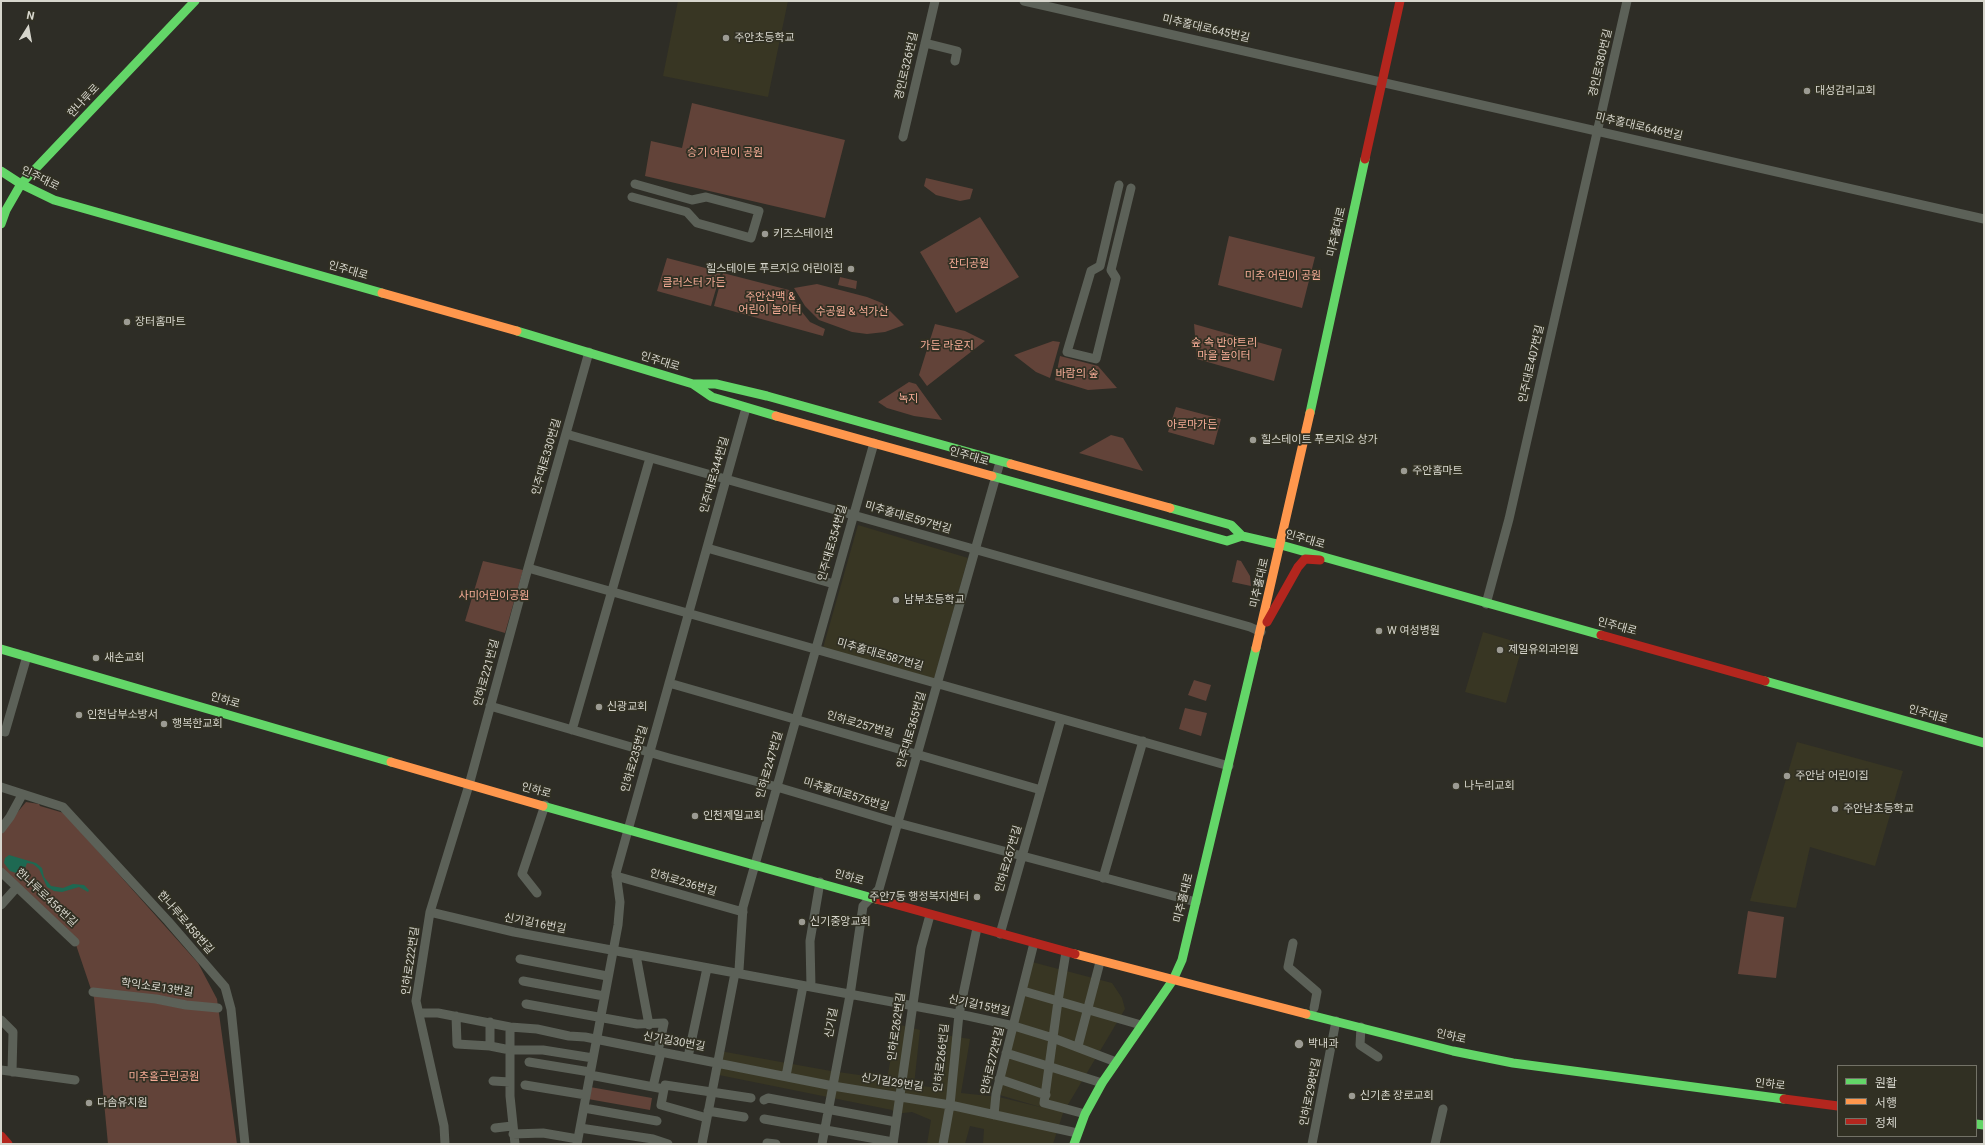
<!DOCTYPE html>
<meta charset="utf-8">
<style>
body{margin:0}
#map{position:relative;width:1985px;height:1145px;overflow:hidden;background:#2e2d26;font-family:Roboto,"Noto Sans KR",sans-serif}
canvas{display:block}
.frame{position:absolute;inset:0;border:2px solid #d7d6cd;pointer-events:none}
.legend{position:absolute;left:1837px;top:1065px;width:140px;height:72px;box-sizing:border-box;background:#313023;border:1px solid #737267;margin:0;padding:5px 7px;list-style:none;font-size:12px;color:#d7d6cd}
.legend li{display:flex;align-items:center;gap:8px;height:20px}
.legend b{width:20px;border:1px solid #737267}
.north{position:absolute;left:8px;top:8px;width:40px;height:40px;-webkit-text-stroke:3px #313023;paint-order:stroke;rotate:11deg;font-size:11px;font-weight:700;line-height:16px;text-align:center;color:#d7d6cd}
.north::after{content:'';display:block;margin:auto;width:14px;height:18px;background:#d7d6cd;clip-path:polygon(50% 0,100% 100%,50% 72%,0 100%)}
</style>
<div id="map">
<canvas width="1985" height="1145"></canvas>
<div class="frame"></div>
<ul class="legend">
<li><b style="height:5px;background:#63d668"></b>원활</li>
<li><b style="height:5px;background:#ff974d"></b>서행</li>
<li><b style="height:5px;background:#b3261e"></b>정체</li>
</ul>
<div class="north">N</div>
</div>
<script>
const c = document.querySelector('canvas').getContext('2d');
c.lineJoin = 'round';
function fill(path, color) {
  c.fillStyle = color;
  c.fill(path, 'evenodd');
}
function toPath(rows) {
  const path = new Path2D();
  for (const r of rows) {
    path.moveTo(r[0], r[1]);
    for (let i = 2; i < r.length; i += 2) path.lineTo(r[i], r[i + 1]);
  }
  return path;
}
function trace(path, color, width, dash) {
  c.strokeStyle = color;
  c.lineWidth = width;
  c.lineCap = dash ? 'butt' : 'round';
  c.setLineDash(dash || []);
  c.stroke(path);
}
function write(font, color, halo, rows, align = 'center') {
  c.font = font + ' Roboto,"Noto Sans KR",sans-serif';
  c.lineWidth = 3.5;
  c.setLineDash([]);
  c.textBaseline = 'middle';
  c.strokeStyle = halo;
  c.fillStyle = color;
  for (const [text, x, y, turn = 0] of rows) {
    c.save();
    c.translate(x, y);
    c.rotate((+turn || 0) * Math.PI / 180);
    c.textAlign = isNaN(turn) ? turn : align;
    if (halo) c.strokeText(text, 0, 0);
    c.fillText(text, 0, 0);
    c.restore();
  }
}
fill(toPath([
 [678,1,788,1,768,97,663,76],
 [858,525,968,558,934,679,823,648],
 [1483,632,1523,644,1506,703,1465,692],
 [1797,742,1903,771,1875,866,1810,847,1796,908,1750,901],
 [1032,962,1112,983,1122,998,1125,1009,1063,1113,1053,1144,983,1144,984,1129,970,1126,965,1144,927,1144,931,1120,912,1112,895,1114,892,1110,714,1074,720,1051,831,1071,887,1079,897,1024,920,1030,914,1085,938,1088,945,1035,970,1039,961,1093,999,1097,1044,1108,996,1094]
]), '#383623');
fill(toPath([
 [692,103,845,140,825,218,645,176,651,141,682,148],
 [926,178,973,189,970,199,960,201,936,195,924,186],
 [980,217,1019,277,956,313,920,252],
 [1229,236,1315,257,1302,308,1218,285],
 [667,258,721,272,711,306,657,291],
 [723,273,789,290,798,307,810,322,825,329,823,336,714,306],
 [840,277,857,281,856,289,838,285],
 [817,284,867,297,882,303,904,325,885,332,867,334,852,332,819,320,805,306,794,288],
 [935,324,965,331,985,341,927,386,919,375],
 [1194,324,1282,349,1274,381,1197,359],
 [1053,341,1060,342,1050,378,1036,372,1014,355],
 [1060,356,1098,366,1117,388,1088,390,1055,380],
 [909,382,916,384,942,420,914,416,887,408,878,402],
 [1176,407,1221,419,1214,445,1168,432],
 [1111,435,1123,438,1143,471,1079,453],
 [1237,560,1241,561,1250,576,1251,586,1232,582],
 [483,561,523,570,505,633,465,621],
 [1194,680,1211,685,1206,701,1188,695],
 [1185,708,1207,713,1201,736,1179,729],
 [26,802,39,804,40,806,64,813,198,963,217,999,237,1144,108,1144,94,998,75,942,1,872,1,832],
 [1748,911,1784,917,1776,978,1738,974],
 [590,1087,652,1098,650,1110,588,1099]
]), '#624339');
fill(toPath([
 [9,855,36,863,42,868,44,877,51,886,63,888,73,884,84,885,89,890,88,892,79,887,62,892,54,891,47,887,39,869,33,864,27,863,24,871,16,873,10,871,4,863,5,858]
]), '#1e6952');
trace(toPath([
 [1024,1,1984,219],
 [925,43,957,51,955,61],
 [903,137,935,1],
 [1119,185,1100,266,1091,271,1067,352,1096,359,1116,278,1111,270,1131,188],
 [632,197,687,212,697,223,751,238,759,211,706,197,692,200,635,184],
 [566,434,1250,627,1261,632],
 [707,548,834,584],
 [528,568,1229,766],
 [1486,604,1509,519,1627,1],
 [669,683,1041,790],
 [490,706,669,758,777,787,898,823,1196,902],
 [572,730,650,458],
 [1,731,5,732,27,656],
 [1,787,63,807,168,921,225,987,231,1009,245,1144],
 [1,829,10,817,22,795],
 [1,872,75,942],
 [616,876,743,912],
 [1103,878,1143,741],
 [537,893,522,874,545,805],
 [1,905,17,887],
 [430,912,514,932,968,1016,1014,1026,1053,1038,1116,1062],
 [1000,934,1061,719],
 [1293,943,1288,967,1317,992,1314,1008],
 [1066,952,1058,1001,1044,1103,1085,1114],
 [636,955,649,1025],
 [520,959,607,976],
 [737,974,739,970,743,907,874,443],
 [523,981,604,996],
 [811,987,810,941,820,882],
 [1023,991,1141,1025],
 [93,992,156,999,186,1005,218,1008],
 [526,1004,637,1024,664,1023,658,1051],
 [419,1013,438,1013,510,1027,537,1029,569,1036,585,1037,833,1086,950,1105,1077,1133],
 [456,1016,457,1044,490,1046,510,1050,543,1050,593,1058],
 [1,1020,13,1032,12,1072],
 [490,1022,490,1046],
 [510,1027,510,1096,515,1144],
 [1361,1027,1360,1045,1378,1057],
 [1078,1046,1100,962],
 [1006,1053,1102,1083],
 [688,1057,707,968],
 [529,1062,590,1072],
 [1,1070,75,1080],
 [590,1075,664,1089,661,1105,707,1118],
 [786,1076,803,986],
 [999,1079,1046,1095],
 [493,1081,510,1082],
 [525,1085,586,1095],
 [653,1087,661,1052],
 [664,1089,665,1085,751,1098],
 [764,1100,768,1098,896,1122],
 [584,1108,657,1121],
 [708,1111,744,1117],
 [994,1115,996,1094,1034,943],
 [764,1119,893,1142],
 [495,1128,512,1126],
 [580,1128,653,1139,668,1144],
 [513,1134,543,1133,578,1139],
 [767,1143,776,1144],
 [445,1144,444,1126,416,1001,430,912,469,785,528,568,589,352],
 [577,1144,618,925,620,902,616,873,746,408],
 [702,1144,735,973],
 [822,1144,850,995,863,906,879,889,1000,462],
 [893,1144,921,948,930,915],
 [943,1144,950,1105,959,1014,977,928],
 [1312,1144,1336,1021],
 [1435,1144,1443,1109]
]), '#5c6158', 9);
trace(toPath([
 [1,171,21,184,54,200,382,293],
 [1,224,6,210,21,184,195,1],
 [517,331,693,384,712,397,776,416],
 [693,384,716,384,767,396,1011,464],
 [1310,413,1365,159],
 [992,476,1227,541,1242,536],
 [1170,508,1231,525,1242,536,1281,545,1601,635],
 [1,649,391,762],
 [1765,681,1984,743],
 [543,806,876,899],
 [1306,1014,1453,1051,1513,1063,1784,1099],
 [1976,1124,1984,1125],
 [1074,1144,1085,1114,1102,1083,1173,980,1182,960,1256,648]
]), '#63d668', 9);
trace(toPath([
 [382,293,517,331],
 [776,416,992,476],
 [1011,464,1170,508],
 [1256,648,1310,413],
 [391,762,543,806],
 [1075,954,1306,1014]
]), '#ff974d', 9);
trace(toPath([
 [1365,159,1400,1],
 [1267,622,1298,567,1305,559,1320,560],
 [1601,635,1765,681],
 [876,899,1075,954],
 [1784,1099,1838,1106],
 [1,1136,8,1144]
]), '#b3261e', 9);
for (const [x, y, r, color] of [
 [726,38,4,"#9c9b93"],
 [1807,91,4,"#9c9b93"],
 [765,234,4,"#9c9b93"],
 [851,269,4,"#9c9b93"],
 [127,322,4,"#9c9b93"],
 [1253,440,4,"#9c9b93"],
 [1404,471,4,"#9c9b93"],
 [896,600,4,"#9c9b93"],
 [1379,631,4,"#9c9b93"],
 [1500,650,4,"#9c9b93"],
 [96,658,4,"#9c9b93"],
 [599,707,4,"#9c9b93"],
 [79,715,4,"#9c9b93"],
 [164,724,4,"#9c9b93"],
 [1787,776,4,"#9c9b93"],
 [1456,786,4,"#9c9b93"],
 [1835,809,4,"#9c9b93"],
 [695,816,4,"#9c9b93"],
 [977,897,4,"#9c9b93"],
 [802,922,4,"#9c9b93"],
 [1299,1044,5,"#9c9b93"],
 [1352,1096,4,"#9c9b93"],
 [89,1103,4,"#9c9b93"]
]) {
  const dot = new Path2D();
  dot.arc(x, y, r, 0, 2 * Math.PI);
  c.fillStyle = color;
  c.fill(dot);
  trace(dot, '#313023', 1.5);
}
write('11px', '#d7d6cd', '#313023', [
 ["미추홀대로645번길",1206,29,13],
 ["경인로380번길",1601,63,-77],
 ["경인로326번길",907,66,-77],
 ["한나루로",84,101,-47],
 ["미추홀대로646번길",1639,127,13],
 ["인주대로",40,179,26],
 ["미추홀대로",1337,232,-77],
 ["인주대로",348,271,16],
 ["인주대로",660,362,17],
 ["인주대로407번길",1532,364,-77],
 ["인주대로330번길",547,457,-74],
 ["인주대로",969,457,16],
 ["인주대로344번길",715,475,-74],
 ["미추홀대로597번길",908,518,16],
 ["인주대로",1305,540,16],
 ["인주대로354번길",833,543,-74],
 ["미추홀대로",1260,583,-77],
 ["인주대로",1617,627,15],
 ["미추홀대로587번길",880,655,16],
 ["인하로221번길",487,673,-75],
 ["인하로",225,701,16],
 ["인주대로",1928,715,16],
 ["인하로257번길",860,725,16],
 ["인주대로365번길",912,730,-74],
 ["인하로235번길",635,759,-74],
 ["인하로247번길",770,765,-74],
 ["인하로",536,791,15],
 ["미추홀대로575번길",846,795,17],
 ["인하로267번길",1009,859,-74],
 ["인하로",849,878,16],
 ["인하로236번길",683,883,16],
 ["한나루로456번길",46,898,43],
 ["미추홀대로",1184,898,-76],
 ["한나루로458번길",185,923,49],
 ["신기길16번길",535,924,11],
 ["인하로222번길",411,961,-82],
 ["학익소로13번길",157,988,8],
 ["신기길15번길",979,1006,12],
 ["신기길",832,1023,-80],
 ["인하로262번길",897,1027,-82],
 ["인하로",1451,1037,13],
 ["신기길30번길",674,1042,10],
 ["인하로266번길",942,1058,-84],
 ["인하로272번길",993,1061,-77],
 ["신기길29번길",892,1083,9],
 ["인하로",1770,1085,7],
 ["인하로298번길",1311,1092,-79]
]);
write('11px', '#d7d6cd', '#313023', [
 ["주안초등학교",734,38],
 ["대성감리교회",1815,91],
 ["키즈스테이션",773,234],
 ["힐스테이트 푸르지오 어린이집",843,269,"right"],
 ["장터홈마트",135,322],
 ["힐스테이트 푸르지오 상가",1261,440],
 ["주안홈마트",1412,471],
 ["남부초등학교",904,600],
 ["W 여성병원",1387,631],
 ["제일유외과의원",1508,650],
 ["새손교회",104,658],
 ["신광교회",607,707],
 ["인천남부소방서",87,715],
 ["행복한교회",172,724],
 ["주안남 어린이집",1795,776],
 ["나누리교회",1464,786],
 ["주안남초등학교",1843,809],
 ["인천제일교회",703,816],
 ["주안7동 행정복지센터",969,897,"right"],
 ["신기중앙교회",810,922],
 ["박내과",1308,1044],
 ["신기촌 장로교회",1360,1096],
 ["다솜유치원",97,1103]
], 'left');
write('11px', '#f6ac96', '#313023', [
 ["승기 어린이 공원",725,153],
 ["잔디공원",969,264],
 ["미추 어린이 공원",1283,276],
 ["클러스터 가든",694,283],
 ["주안산맥 &",770,297],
 ["어린이 놀이터",770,310],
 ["수공원 & 석가산",852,312],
 ["숲 속 반야트리",1224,343],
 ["마을 놀이터",1224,356],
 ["가든 라운지",947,346],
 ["바람의 숲",1077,374],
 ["녹지",908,399],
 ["아로마가든",1192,425],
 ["사미어린이공원",494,596],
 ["미추홀근린공원",164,1077]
]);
</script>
